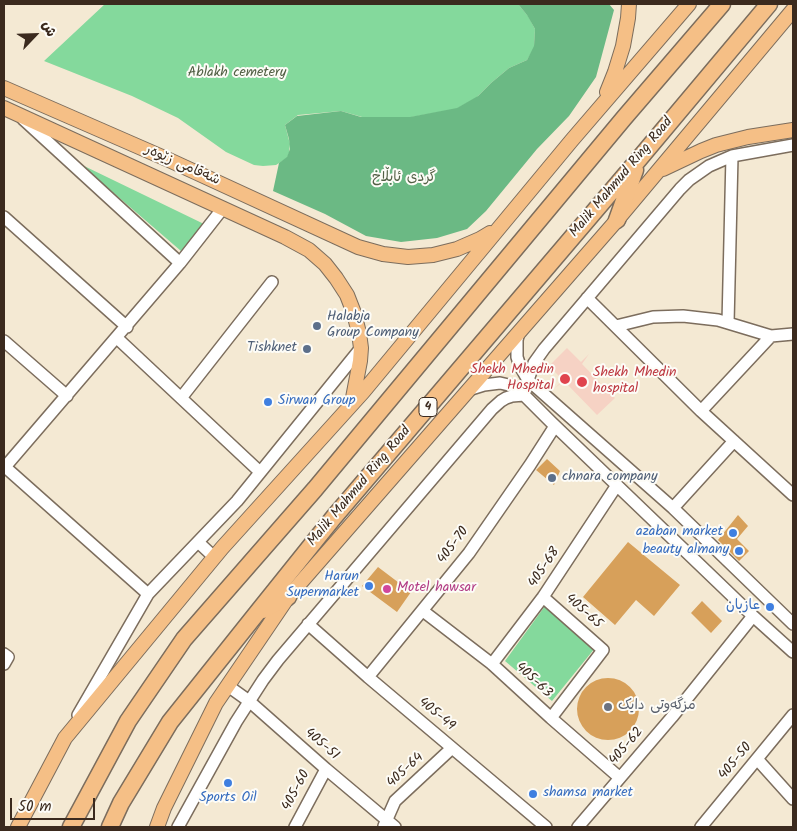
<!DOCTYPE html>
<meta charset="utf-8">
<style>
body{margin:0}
#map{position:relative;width:797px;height:831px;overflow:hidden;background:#f4e9d3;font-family:Kalam,"Playpen Sans Arabic",sans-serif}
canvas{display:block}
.frame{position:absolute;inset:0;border:5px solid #3b2a1e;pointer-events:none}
.north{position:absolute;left:10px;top:10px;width:50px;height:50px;-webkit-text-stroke:4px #fdfcf7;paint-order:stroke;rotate:66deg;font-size:14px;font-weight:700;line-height:20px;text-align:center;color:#3b2a1e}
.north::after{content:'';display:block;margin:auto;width:18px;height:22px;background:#3b2a1e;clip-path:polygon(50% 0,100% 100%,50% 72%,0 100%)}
.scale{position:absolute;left:10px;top:798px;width:85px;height:22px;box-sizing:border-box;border:2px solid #3b2a1e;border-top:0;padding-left:6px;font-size:15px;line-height:18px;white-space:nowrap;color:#3b2a1e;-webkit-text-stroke:4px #fdfcf7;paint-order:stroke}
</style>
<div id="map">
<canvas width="797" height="831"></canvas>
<div class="frame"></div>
<div class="north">ش</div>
<div class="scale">50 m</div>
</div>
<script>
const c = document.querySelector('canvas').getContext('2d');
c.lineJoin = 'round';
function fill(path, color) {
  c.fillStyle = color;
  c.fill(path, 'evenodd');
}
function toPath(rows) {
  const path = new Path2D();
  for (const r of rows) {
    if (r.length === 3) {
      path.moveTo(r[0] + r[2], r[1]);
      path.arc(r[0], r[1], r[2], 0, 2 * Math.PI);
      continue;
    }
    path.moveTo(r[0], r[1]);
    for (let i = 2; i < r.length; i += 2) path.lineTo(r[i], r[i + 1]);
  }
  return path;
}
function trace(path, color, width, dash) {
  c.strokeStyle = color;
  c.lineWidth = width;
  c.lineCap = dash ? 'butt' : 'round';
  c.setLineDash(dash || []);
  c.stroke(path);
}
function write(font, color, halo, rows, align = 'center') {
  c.font = font + ' Kalam,"Playpen Sans Arabic",sans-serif';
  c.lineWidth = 4;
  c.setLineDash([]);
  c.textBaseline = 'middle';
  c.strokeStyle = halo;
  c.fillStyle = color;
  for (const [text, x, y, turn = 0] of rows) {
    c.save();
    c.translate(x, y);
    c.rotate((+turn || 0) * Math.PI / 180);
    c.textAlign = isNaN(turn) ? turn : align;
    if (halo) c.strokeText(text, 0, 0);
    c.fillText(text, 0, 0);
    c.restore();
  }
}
fill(toPath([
 [567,348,581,362,589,354,582,364,615,398,597,415,564,381,555,388,563,380,549,366]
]), '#f6d2c4');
fill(toPath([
 [105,4,518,4,528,16,535,29,534,48,527,60,509,68,491,83,476,98,456,109,412,117,362,117,341,111,298,115,285,125,290,144,289,153,287,158,276,165,263,166,254,165,226,152,178,118,132,96,44,61],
 [80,164,204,224,181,251],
 [545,606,595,648,552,701,505,661]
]), '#84d99c');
fill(toPath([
 [518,4,609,4,614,10,596,77,569,116,537,149,486,211,467,229,437,238,401,242,366,236,325,214,273,191,279,163,287,157,290,149,289,139,285,125,297,116,341,111,361,117,410,117,457,108,478,96,491,83,509,68,527,60,534,46,535,29,527,15]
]), '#6bb984');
fill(toPath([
 [547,459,560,471,554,485,536,470],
 [738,515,748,526,737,539,749,551,739,561,718,540],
 [628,542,680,585,654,616,636,600,615,625,583,597],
 [378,567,411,592,397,612,362,586],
 [702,601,722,621,711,633,691,613],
 [608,709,31]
]), '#d7a05a');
const minor = toPath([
 [23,119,180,263],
 [4,217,127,327],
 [587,298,701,411],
 [728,323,732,156],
 [616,326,653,317,683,316,718,320,771,336,793,334],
 [519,332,517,340,517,357,520,366,528,380,673,508,793,624],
 [771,336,701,411,793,495],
 [117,338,260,472],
 [4,341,67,396],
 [528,380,534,363,544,349,680,189,689,180,709,166,732,156,793,145],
 [468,390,484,385,500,383,513,386,519,390,551,422,753,616,793,652],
 [181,398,272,282],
 [4,466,148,594],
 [5,467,180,263,223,208],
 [673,508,734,441],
 [198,542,214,557],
 [543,597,603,650,551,718],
 [423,611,492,664,551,718,620,778],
 [308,624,368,677,546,827],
 [4,654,8,657,4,664],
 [492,664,543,597,617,485],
 [368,677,469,553,530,465,555,426],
 [228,686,249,701,326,769,395,827],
 [78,715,148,594,237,501,361,348],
 [757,759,793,799],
 [384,826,395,801,452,748],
 [178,827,236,722,263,680,278,660,492,409,501,401,506,398,512,396,524,395],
 [295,827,326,769],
 [578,827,672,717,753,616],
 [701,827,793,715]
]);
const major = toPath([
 [4,88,169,160,358,247,383,254,408,257,433,255,457,249,480,239,490,233],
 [607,92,615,72,623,46,628,18,629,4],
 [4,108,285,237,309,250,325,264,336,278,347,295,354,313,359,333,361,348,360,361,352,403],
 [663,169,701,151,716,145,748,137,793,130],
 [18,827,65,738,222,548,363,392,572,140,689,4],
 [157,827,164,808,216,703,288,597,617,220,793,10]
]);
const highway = toPath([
 [617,220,635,170],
 [263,610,288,597],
 [71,827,128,721,184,639,315,489,624,118,722,4],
 [110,827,121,803,170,722,257,613,334,517,639,159,769,4]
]);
trace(minor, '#7c6d5d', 14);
trace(major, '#7c6d5d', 16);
trace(highway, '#7c6d5d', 19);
trace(minor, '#fff', 11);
trace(major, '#f5bf86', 14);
trace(highway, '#f5bf86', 16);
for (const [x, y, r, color] of [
 [317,326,5,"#5c6f8a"],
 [307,349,5,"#5c6f8a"],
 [565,379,6,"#e0444e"],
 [582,382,6,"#e0444e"],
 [268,402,5,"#3f7fe0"],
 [552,478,5,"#5c6f8a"],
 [733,533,5,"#3f7fe0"],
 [739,551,5,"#3f7fe0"],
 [369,586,5,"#3f7fe0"],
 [387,589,5,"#d1479c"],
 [770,607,5,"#3f7fe0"],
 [608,707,5,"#6b7280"],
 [228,783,5,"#3f7fe0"],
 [533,794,5,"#3f7fe0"]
]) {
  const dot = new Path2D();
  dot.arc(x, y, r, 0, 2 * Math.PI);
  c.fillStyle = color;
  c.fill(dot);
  trace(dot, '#fdfcf7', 2);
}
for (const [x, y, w] of [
 [428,407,18]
]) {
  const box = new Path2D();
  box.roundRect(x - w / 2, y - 9.5, w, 19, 4);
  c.fillStyle = '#fdfcf7';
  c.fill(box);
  trace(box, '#3b2a1e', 1);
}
write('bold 12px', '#3b2a1e', null, [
 ["4",428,407]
]);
write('14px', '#515f44', '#fdfcf7', [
 ["Ablakh cemetery",237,74],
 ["گردی ئابڵاخ",404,179]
]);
write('14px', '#3b2a1e', '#fdfcf7', [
 ["شەقامی زێوەر",182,166,24],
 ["Malik Mahmud Ring Road",622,178,-50],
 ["Malik Mahmud Ring Road",360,487,-50],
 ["405-70",454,546,-53],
 ["405-68",545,568,-56],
 ["405-65",583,612,42],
 ["405-63",533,681,43],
 ["405-49",436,715,40],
 ["405-51",321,745,41],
 ["405-62",627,747,-49],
 ["405-50",736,762,-50],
 ["405-64",406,771,-43],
 ["405-60",297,791,-62]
]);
write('14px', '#4e5e75', '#fdfcf7', [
 ["Halabja",327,318],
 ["Group Company",327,334],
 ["Tishknet",297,349,"right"],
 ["chnara company",562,478]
], 'left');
write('14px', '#be3a42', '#fdfcf7', [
 ["Shekh Mhedin",554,371],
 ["Hospital",554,387],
 ["Shekh Mhedin",593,374,"left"],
 ["hospital",593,390,"left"]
], 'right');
write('14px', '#366cbe', '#fdfcf7', [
 ["Sirwan Group",278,402,"left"],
 ["azaban market",723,533],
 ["beauty almany",729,551],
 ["Harun",359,578],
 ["Supermarket",359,594],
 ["عازبان",760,607],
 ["shamsa market",543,794,"left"],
 ["Sports Oil",228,799,"center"]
], 'right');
write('14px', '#b23c85', '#fdfcf7', [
 ["Motel hawsar",397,589]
], 'left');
write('14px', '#5b616d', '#fdfcf7', [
 ["مزگەوتی دایک",618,707]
], 'left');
</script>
